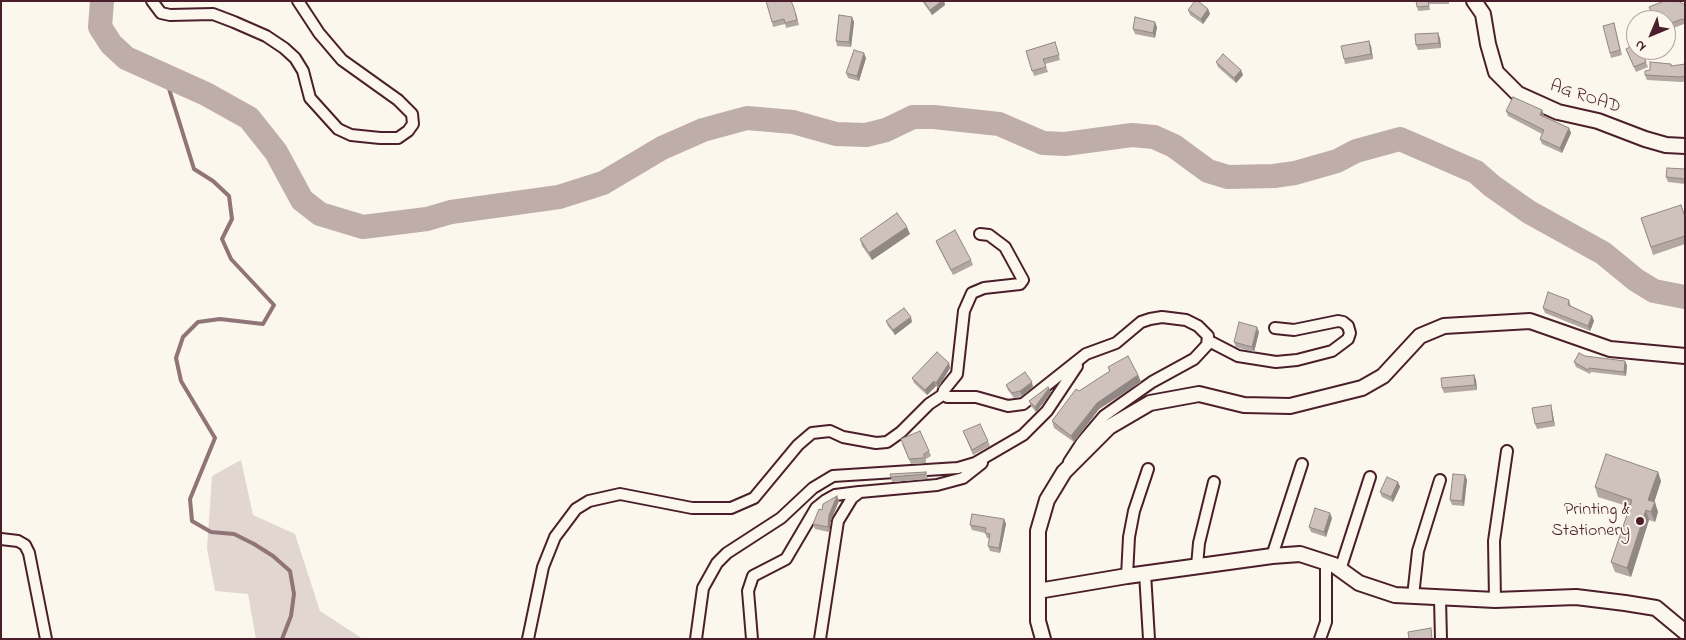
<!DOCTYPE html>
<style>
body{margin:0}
#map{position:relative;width:1686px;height:640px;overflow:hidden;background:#fbf7ec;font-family:"Indie Flower",sans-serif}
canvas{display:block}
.frame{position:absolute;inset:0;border:2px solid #4a1f2b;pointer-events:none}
.north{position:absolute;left:1626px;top:10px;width:50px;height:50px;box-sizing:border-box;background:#fbf7ec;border:1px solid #b4a19f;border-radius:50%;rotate:225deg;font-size:14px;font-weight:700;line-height:20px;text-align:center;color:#4a1f2b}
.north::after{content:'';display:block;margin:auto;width:18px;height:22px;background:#4a1f2b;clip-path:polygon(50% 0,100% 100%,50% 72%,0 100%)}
</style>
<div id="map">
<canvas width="1686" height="640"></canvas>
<div class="frame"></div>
<div class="north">N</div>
</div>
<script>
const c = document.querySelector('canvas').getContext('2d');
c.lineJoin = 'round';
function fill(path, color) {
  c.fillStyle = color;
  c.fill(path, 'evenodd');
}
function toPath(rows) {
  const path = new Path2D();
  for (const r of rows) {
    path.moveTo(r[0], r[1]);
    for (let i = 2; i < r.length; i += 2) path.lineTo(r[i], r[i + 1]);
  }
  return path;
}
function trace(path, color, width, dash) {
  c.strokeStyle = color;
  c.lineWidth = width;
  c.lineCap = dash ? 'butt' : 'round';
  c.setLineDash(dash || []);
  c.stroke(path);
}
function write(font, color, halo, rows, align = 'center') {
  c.font = font + ' "Indie Flower",sans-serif';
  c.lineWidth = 4;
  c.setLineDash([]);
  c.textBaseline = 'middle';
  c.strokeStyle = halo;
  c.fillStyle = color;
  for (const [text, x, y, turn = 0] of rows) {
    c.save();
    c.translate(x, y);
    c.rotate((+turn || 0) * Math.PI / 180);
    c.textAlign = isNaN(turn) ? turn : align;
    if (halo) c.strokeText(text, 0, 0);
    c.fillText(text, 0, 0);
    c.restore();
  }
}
fill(toPath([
 [241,460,253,515,295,534,320,611,363,639,256,639,248,594,215,591,207,548,212,476]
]), '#e2d7d0');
trace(toPath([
 [165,76,194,169,213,181,229,196,232,219,222,239,231,259,274,305,263,324,220,319,198,322,183,337,176,358,181,381,215,438,190,499,192,521,211,532,234,534,254,544,273,556,290,571,294,594,291,616,282,639]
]), '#907477', 4);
trace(toPath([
 [102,1,100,27,111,44,126,58,206,94,249,118,276,152,302,200,320,214,363,227,427,219,451,212,559,197,603,183,662,148,703,130,747,118,793,122,836,134,866,135,886,130,913,117,934,117,999,124,1043,143,1065,144,1132,135,1154,137,1174,146,1208,171,1228,177,1274,176,1295,173,1337,161,1356,151,1400,139,1476,172,1492,186,1529,212,1603,253,1636,280,1654,291,1685,297]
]), '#bfadaa', 24);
const street = toPath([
 [152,1,161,13,170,15,213,14,234,22,266,36,284,48,295,58,303,71,310,98,338,129,351,135,380,138,398,138,408,131,413,124,412,114,398,100,342,60,319,33,298,1],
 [980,234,989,235,1005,247,1023,280,1020,284,984,288,972,293,964,311,957,374,944,390,943,393,947,397,976,397,1008,406,1023,404,1086,354,1116,343,1141,322,1150,319,1162,317,1186,320,1198,326,1208,336,1207,345,1194,359,1152,382,1104,416,1082,442,1069,462],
 [1209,341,1238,356,1276,362,1297,360,1332,351,1348,339,1350,333,1348,326,1343,322,1338,321,1294,330,1275,328],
 [1,539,18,541,25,545,29,553,46,639],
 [1272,556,1302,464],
 [1197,566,1199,543,1214,482],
 [1340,570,1370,477],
 [1145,573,1149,639],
 [1127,576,1129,537,1134,511,1148,469],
 [1413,596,1418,551,1440,480],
 [1440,599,1441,639],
 [1495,600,1494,541,1507,451],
 [528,639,543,567,555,537,576,509,589,501,620,494,692,508,731,508,754,498,798,445,812,433,830,431,843,437,876,443,887,442,901,432,929,404,944,394],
 [696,639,703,588,717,563,727,553,781,518,813,488,833,476,958,468,975,463,1023,435,1047,411,1077,366],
 [752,639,748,591,753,576,786,559,816,508,826,500,835,495,859,492],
 [820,639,838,521,852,498,860,492,937,485,963,478,982,463],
 [1320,639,1326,622,1326,563]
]);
const secondary = toPath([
 [1474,1,1483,14,1488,44,1496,72,1518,94,1558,112,1598,121,1645,139,1666,145,1685,146],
 [1038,591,1127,576,1272,556,1300,554,1334,565,1359,583,1395,595,1495,600,1576,597,1625,603,1656,608,1685,632],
 [1043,639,1038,621,1038,531,1047,500,1064,472,1109,427,1150,403,1199,394,1244,405,1290,406,1362,388,1383,376,1420,336,1444,326,1530,321,1610,349,1685,356]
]);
trace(street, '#4a1f2b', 14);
trace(secondary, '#4a1f2b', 18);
trace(street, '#fbf7ec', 10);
trace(secondary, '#fbf7ec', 14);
fill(toPath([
 [922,1,944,1,945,5,932,15],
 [1416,1,1449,1,1449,4,1429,4,1430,10,1418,11],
 [1685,5,1685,24,1684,24,1666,31,1666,20],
 [1208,9,1210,14,1203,24,1190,15,1188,10],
 [796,13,799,25,786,28,785,24,773,27,772,22],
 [852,17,854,22,851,47,837,46,836,41],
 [1614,23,1622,55,1611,58,1610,53],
 [1157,27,1155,38,1135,34,1133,29],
 [1440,38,1441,48,1418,50,1416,45],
 [1055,42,1060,60,1045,64,1048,72,1034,76,1026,51],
 [1371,46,1373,59,1345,64,1344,59],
 [1628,54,1646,62,1648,67,1636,72],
 [866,58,859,81,848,78,846,73],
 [1216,62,1243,75,1236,83,1218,67],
 [1671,64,1672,66,1685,64,1685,81,1682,82,1647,80,1645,75,1650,70],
 [1542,110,1544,116,1569,128,1571,133,1562,153,1542,144,1540,139,1542,134,1508,116,1506,111],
 [1685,169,1685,184,1668,182,1666,177],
 [1685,216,1685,244,1653,255,1641,218],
 [910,234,872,260,862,246,860,239],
 [936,241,971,260,973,265,953,275,938,246],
 [1569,300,1571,306,1592,316,1594,321,1590,331,1545,313,1543,308],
 [886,321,912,322,895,335,888,326],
 [1259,332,1254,352,1236,347,1234,342],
 [1585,356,1627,365,1626,376,1591,372,1590,374,1576,367,1574,362],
 [949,363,950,368,938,388,936,386,927,395,914,383,912,378],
 [1108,367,1138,375,1141,382,1099,409,1074,442,1054,428,1052,421,1079,391,1110,372],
 [1474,375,1476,380,1477,390,1444,393,1442,388],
 [1006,385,1033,387,1022,396,1014,398,1008,390],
 [1049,388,1051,393,1036,412,1031,406,1029,401],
 [1552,410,1555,426,1537,429,1535,424],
 [963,431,988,441,990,446,973,455],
 [902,444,929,451,931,456,926,459,926,463,911,464],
 [926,472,928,479,892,482,891,477],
 [1658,472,1661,481,1654,502,1658,512,1655,522,1649,520,1631,577,1615,572,1611,562,1630,507,1598,497,1595,487],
 [1465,475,1467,480,1464,506,1452,505,1450,500],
 [1398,482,1400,487,1393,502,1382,497,1380,492],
 [837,496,839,501,831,520,829,532,815,529,813,524,822,510],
 [1332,518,1326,537,1311,532,1309,527],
 [1004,519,1006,524,1000,553,990,551,988,546,990,539,987,538,985,533,972,530,970,525]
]), '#b2a7a2');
fill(toPath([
 [942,1,944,1,945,5,932,15,930,10],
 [1208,9,1210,14,1203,24,1201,19],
 [852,17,854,22,851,47,849,42],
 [1155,22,1157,27,1155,38,1153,33],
 [1438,33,1440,38,1441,48,1439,43],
 [1369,41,1371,46,1373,59,1371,54],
 [864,53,866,58,859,81,857,76],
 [1241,70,1243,75,1236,83,1234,78],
 [1542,110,1544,115,1542,120,1540,115],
 [1569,128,1571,133,1562,153,1560,148],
 [907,227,910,234,872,260,869,253],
 [1592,316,1594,321,1590,331,1588,326],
 [911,317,912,322,895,335,893,330],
 [1257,327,1259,332,1254,352,1252,347],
 [1625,361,1627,365,1626,376,1624,372],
 [949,363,950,368,938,388,936,383],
 [1138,375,1141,382,1099,409,1074,442,1071,436,1097,403],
 [1474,375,1476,380,1477,390,1475,385],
 [934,381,936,386,927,395,925,390],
 [1032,382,1033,387,1022,396,1020,391],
 [1049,388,1051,393,1036,412,1035,407],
 [1551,405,1552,410,1555,426,1553,421],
 [1658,472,1661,481,1652,509,1648,500],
 [1465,475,1467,480,1464,506,1462,501],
 [1398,482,1400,487,1393,502,1391,497],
 [837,496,839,501,831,520,829,532,828,527,829,515],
 [1655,502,1658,512,1655,522,1651,512],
 [1646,510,1649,520,1631,577,1627,568],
 [1330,513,1332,518,1326,537,1324,532],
 [1004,519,1006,524,1000,553,999,548]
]), '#918884');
const building = toPath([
 [766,1,791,1,794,8,797,20,785,23,784,19,772,22,766,1],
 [924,1,942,1,930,10,924,1],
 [1195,1,1198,1,1208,9,1201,19,1188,10,1195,1],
 [1416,1,1428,1,1429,6,1417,7,1416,1],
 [1664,1,1678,1,1685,5,1685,20,1682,19,1666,25,1666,20,1655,20,1649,7,1664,1],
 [839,15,852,17,849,42,836,41,839,15],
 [1135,17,1155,22,1153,33,1133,29,1135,17],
 [1614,23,1620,50,1610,53,1603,26,1614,23],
 [1438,33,1439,43,1416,45,1415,34,1438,33],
 [1369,41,1371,54,1344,59,1341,46,1369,41],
 [1055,42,1059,55,1043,59,1046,67,1032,71,1026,51,1055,42],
 [1636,44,1636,50,1641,50,1646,62,1634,67,1626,49,1636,44],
 [854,50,864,53,857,76,846,73,854,50],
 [1223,54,1241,70,1234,78,1216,62,1223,54],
 [1650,62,1671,64,1671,66,1685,64,1685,76,1680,77,1645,75,1645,71,1650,70,1650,62],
 [1513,97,1542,110,1540,115,1569,128,1560,148,1540,139,1544,130,1506,111,1513,97],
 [1667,168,1685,169,1685,179,1666,177,1667,168],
 [1681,205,1685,217,1685,236,1651,247,1641,218,1681,205],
 [897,213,907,227,869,253,860,239,897,213],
 [955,230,971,260,951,270,936,241,955,230],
 [1548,292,1569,300,1568,305,1592,316,1588,326,1543,308,1548,292],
 [904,308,911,317,893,330,886,321,904,308],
 [1239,322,1257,327,1252,347,1234,342,1239,322],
 [937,352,949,363,936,383,934,381,925,390,912,378,937,352],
 [1579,353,1585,356,1625,361,1624,372,1589,368,1588,370,1574,362,1579,353],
 [1128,356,1138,375,1097,403,1071,436,1052,421,1076,389,1079,391,1110,371,1108,367,1128,356],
 [1025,372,1032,382,1020,391,1012,393,1006,385,1025,372],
 [1474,375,1475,385,1442,388,1441,378,1474,375],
 [1048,387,1049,388,1035,407,1029,401,1048,387],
 [1551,405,1553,421,1535,424,1532,408,1551,405],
 [980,424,988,441,972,450,963,431,980,424],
 [920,431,929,451,924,454,924,458,909,459,901,439,920,431],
 [1606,454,1658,472,1648,500,1655,502,1651,512,1646,510,1627,568,1611,562,1632,500,1595,487,1606,454],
 [926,472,926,474,891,477,890,474,926,472],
 [1453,474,1465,475,1462,501,1450,500,1453,474],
 [1387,477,1398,482,1391,497,1380,492,1387,477],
 [837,496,829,515,828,527,813,524,819,509,822,510,823,504,837,496],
 [1315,508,1330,513,1324,532,1309,527,1315,508],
 [972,514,1004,519,999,548,988,546,990,534,985,533,986,528,970,525,972,514],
 [1431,628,1432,639,1409,639,1408,632,1431,628]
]);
fill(building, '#cfc2bc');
trace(building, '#918884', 1);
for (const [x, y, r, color] of [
 [1640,521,5,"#4a1f2b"]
]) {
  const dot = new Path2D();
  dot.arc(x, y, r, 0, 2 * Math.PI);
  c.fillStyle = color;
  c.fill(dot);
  trace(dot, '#fbf7ec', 2);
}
write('18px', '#4a1f2b', '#fbf7ec', [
 ["AG ROAD",1585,98,18]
]);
write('18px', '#4a1f2b', '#fbf7ec', [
 ["Printing &",1630,511],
 ["Stationery",1630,532]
], 'right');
</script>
